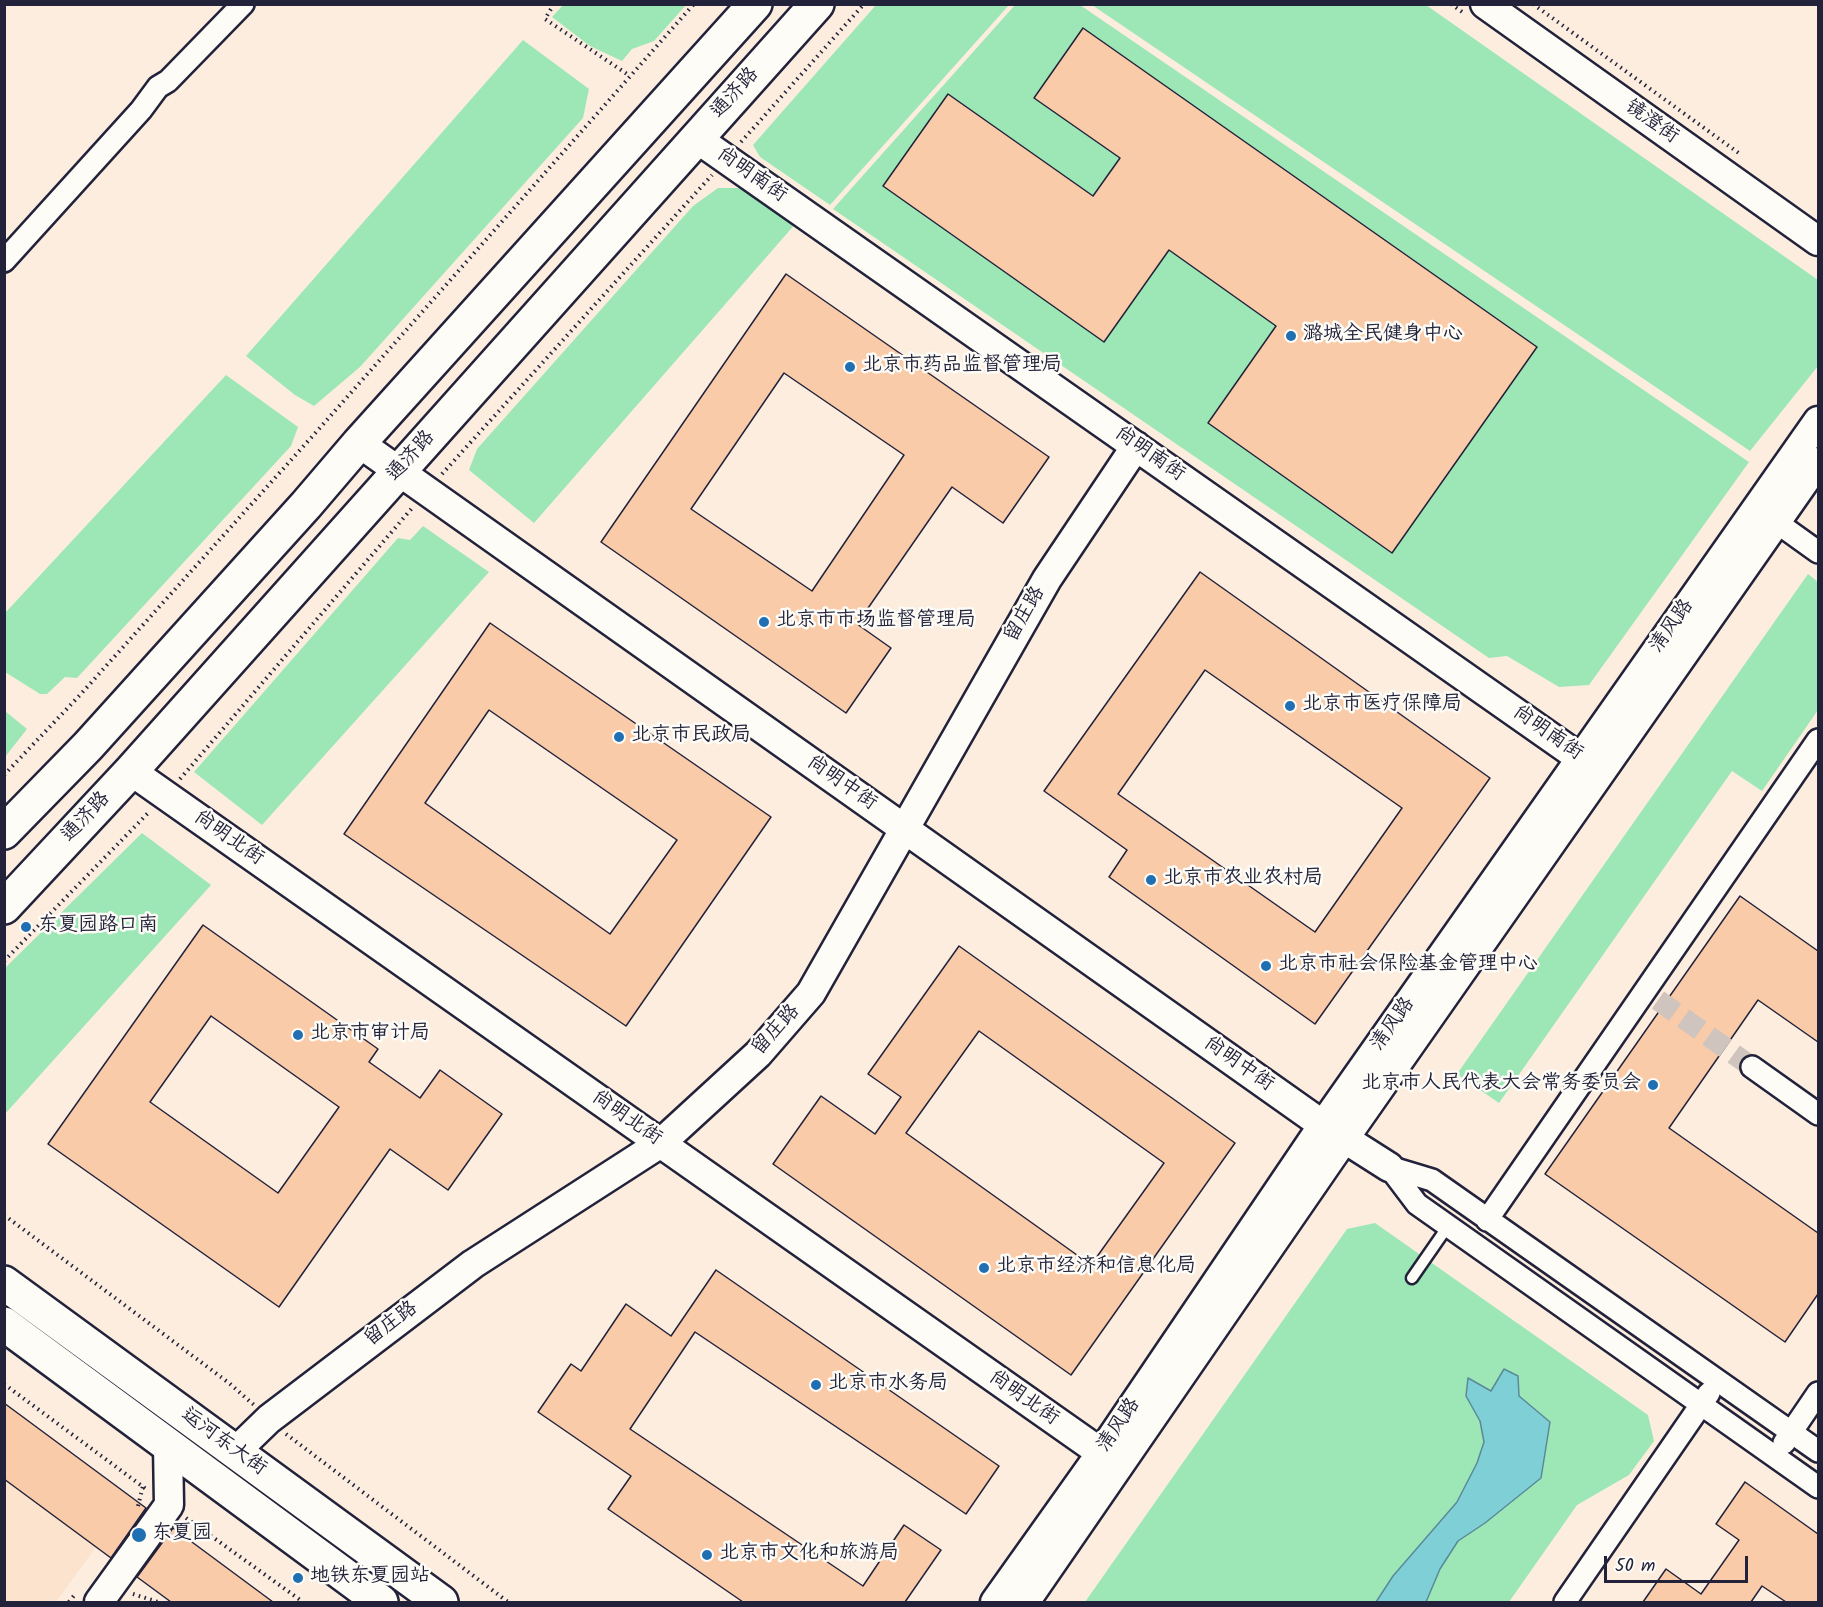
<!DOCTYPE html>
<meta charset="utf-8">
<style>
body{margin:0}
#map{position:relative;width:1823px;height:1607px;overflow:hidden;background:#fceddf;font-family:Kalam,sans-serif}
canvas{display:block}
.frame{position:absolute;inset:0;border:6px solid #22223b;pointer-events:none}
.scale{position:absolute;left:1604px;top:1556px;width:144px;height:27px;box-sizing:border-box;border:3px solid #22223b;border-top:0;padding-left:8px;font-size:18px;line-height:21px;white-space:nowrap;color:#22223b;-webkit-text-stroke:4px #fdfcf7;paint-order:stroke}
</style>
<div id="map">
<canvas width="1823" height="1607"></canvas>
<div class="frame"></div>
<div class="scale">50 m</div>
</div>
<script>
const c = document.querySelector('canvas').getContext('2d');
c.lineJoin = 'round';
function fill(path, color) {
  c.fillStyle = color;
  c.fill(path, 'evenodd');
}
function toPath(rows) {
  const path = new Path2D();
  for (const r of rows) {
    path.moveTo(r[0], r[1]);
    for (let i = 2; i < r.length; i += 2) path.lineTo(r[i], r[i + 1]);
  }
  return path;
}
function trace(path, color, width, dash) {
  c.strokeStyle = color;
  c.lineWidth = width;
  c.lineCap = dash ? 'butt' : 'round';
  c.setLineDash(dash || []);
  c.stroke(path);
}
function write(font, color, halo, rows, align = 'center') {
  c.font = font + ' Kalam,"LXGW WenKai TC",sans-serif';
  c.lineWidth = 5;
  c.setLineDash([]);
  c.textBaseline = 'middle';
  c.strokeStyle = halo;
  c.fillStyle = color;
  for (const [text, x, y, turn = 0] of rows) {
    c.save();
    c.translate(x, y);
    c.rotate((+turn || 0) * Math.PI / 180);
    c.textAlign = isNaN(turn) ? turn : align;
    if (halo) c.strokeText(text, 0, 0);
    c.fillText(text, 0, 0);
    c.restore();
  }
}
fill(toPath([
 [4,1416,125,1507,56,1602,5,1602]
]), '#fbe3ce');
fill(toPath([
 [563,5,563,4,686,5,654,41,632,49,622,61,590,46,552,17],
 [876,5,1009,5,830,205,760,157,753,145],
 [1015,5,1080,5,1749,462,1589,685,1559,687,1507,656,1489,658,833,209],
 [1092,5,1426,5,1818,280,1818,366,1750,451],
 [523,40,589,89,583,118,360,367,314,406,295,395,246,356],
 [718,188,749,188,797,222,534,523,469,470,477,449,693,206],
 [226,375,298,427,291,446,77,678,65,677,47,694,40,694,5,672,5,613],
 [423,526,489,572,262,825,194,772,398,538,410,540],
 [1808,574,1818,582,1818,710,1762,791,1732,771,1499,1103,1457,1074],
 [5,711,27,729,5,757,4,757],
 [142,833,211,885,5,1114,5,968],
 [1375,1223,1648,1415,1654,1441,1629,1475,1577,1505,1509,1602,1085,1602,1347,1229]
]), '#9de7b6');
const water = toPath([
 [1504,1369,1518,1376,1519,1396,1550,1422,1541,1478,1485,1523,1458,1541,1440,1569,1426,1602,1376,1602,1393,1576,1457,1502,1477,1463,1484,1442,1480,1421,1466,1396,1468,1378,1491,1391,1504,1369]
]);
fill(water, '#7fd0d6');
trace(water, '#5a8a98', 1.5);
const building = toPath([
 [1083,28,1537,347,1392,553,1208,423,1276,326,1169,250,1104,342,883,186,948,94,1093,196,1120,158,1034,98,1083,28],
 [786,274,1049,457,1003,523,952,487,857,624,891,648,846,713,601,542,786,274],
 [784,373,904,455,812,591,691,509,784,373],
 [1200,572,1490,778,1315,1024,1109,877,1127,850,1044,791,1200,572],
 [1205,670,1402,808,1315,932,1118,794,1205,670],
 [490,623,771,817,626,1026,344,834,490,623],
 [489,710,677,840,610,934,425,803,489,710],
 [1740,896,1818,951,1818,1042,1758,1000,1669,1128,1818,1233,1818,1294,1785,1342,1545,1174,1740,896],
 [203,925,378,1049,369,1062,420,1098,440,1070,502,1114,448,1190,390,1149,279,1307,48,1144,203,925],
 [211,1016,339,1107,278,1193,150,1102,211,1016],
 [959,946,1235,1143,1071,1375,773,1164,821,1096,875,1134,901,1097,868,1074,959,946],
 [979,1031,1164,1163,1091,1265,906,1133,979,1031],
 [716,1270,999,1466,966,1514,695,1332,630,1429,863,1586,904,1525,941,1550,905,1602,743,1602,608,1509,631,1476,538,1412,571,1364,581,1371,626,1304,671,1336,716,1270],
 [4,1403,146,1508,111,1558,4,1479,4,1403],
 [1745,1482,1818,1534,1818,1602,1786,1602,1762,1586,1751,1602,1643,1602,1666,1569,1701,1594,1739,1540,1716,1524,1745,1482],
 [173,1528,273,1602,171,1602,137,1577,173,1528]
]);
fill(building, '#f9cba8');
trace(building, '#22223b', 1.5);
trace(toPath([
 [1658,1000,1752,1067]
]), '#d0c4be', 21, [21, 10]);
const lane = toPath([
 [1412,1278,1448,1226]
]);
const street = toPath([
 [4,261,141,110,158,87,168,81,243,4],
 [1765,514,1818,552],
 [1752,1067,1818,1114],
 [1389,1167,1417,1204,1818,1487],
 [1389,1167,1432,1180,1818,1451],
 [1487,1220,1818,740],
 [1784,1443,1818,1393],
 [1565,1602,1709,1393]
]);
const secondary = toPath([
 [1485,4,1818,241],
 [696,138,1596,769],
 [359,443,1323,1125,1389,1167],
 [131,771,1117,1464],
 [235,1452,269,1419,473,1264,661,1143,758,1054,811,993,1047,579,1136,446],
 [99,1602,169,1505,168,1445],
 [995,1602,1101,1453,1323,1125,1818,421],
 [1025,1602,1344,1139,1818,462]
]);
const primary = toPath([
 [4,832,88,746,306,505,359,443,755,4],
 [4,907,131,771,817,4],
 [4,1283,441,1602],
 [4,1324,381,1602]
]);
trace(lane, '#22223b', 15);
trace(street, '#22223b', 26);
trace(secondary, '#22223b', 33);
trace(primary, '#22223b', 38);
trace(toPath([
 [554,4,545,19,630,76],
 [1451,4,1465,14],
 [1533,4,1740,154],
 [741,142,864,4],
 [442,474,712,175],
 [4,775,80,695,318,430,694,4],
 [180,779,413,507],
 [4,961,150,811],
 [4,1215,229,1383,254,1405],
 [4,1384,146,1489],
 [286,1434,508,1602],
 [138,1506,143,1486],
 [186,1518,303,1602],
 [133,1594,158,1602],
 [69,1602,76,1593]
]), '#22223b', 4, [1.5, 4.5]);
trace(lane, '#fdfcf7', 10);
trace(street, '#fdfcf7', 21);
trace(secondary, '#fdfcf7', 28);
trace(primary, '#fdfcf7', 33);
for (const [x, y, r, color] of [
 [1291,336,6,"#1f6fb2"],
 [850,367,6,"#1f6fb2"],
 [764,622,6,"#1f6fb2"],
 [1290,706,6,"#1f6fb2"],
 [619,737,6,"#1f6fb2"],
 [1151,880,6,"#1f6fb2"],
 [26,927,6,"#1f6fb2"],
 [1266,966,6,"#1f6fb2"],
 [298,1035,6,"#1f6fb2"],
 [1653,1085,6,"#1f6fb2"],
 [984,1268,6,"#1f6fb2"],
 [816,1385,6,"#1f6fb2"],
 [139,1535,8,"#1f6fb2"],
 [707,1555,6,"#1f6fb2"],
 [298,1578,6,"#1f6fb2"]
]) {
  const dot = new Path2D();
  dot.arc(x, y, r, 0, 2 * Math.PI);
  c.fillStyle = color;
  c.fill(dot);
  trace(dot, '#fdfcf7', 2);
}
write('20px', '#22223b', '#fdfcf7', [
 ["通济路",736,94,-48],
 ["镜澄街",1651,123,35],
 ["尚明南街",751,176,35],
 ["尚明南街",1149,455,35],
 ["通济路",412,457,-48],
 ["留庄路",1026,615,-60],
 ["清风路",1673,627,-55],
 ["尚明南街",1547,734,35],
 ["尚明中街",841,784,35],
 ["通济路",87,818,-47],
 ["尚明北街",228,839,35],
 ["清风路",1394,1025,-55],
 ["留庄路",777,1031,-48],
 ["尚明中街",1238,1065,35],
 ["尚明北街",626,1119,35],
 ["留庄路",392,1325,-37],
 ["尚明北街",1023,1399,35],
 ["清风路",1120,1426,-56],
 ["运河东大街",223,1443,36]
]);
write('20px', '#22223b', '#fdfcf7', [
 ["潞城全民健身中心",1303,336],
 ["北京市药品监督管理局",862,367],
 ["北京市市场监督管理局",776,622],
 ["北京市医疗保障局",1302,706],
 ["北京市民政局",631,737],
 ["北京市农业农村局",1163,880],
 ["东夏园路口南",38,927],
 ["北京市社会保险基金管理中心",1278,966],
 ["北京市审计局",310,1035],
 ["北京市人民代表大会常务委员会",1641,1085,"right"],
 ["北京市经济和信息化局",996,1268],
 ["北京市水务局",828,1385],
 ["东夏园",152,1535],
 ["北京市文化和旅游局",719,1555],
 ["地铁东夏园站",310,1578]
], 'left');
</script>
